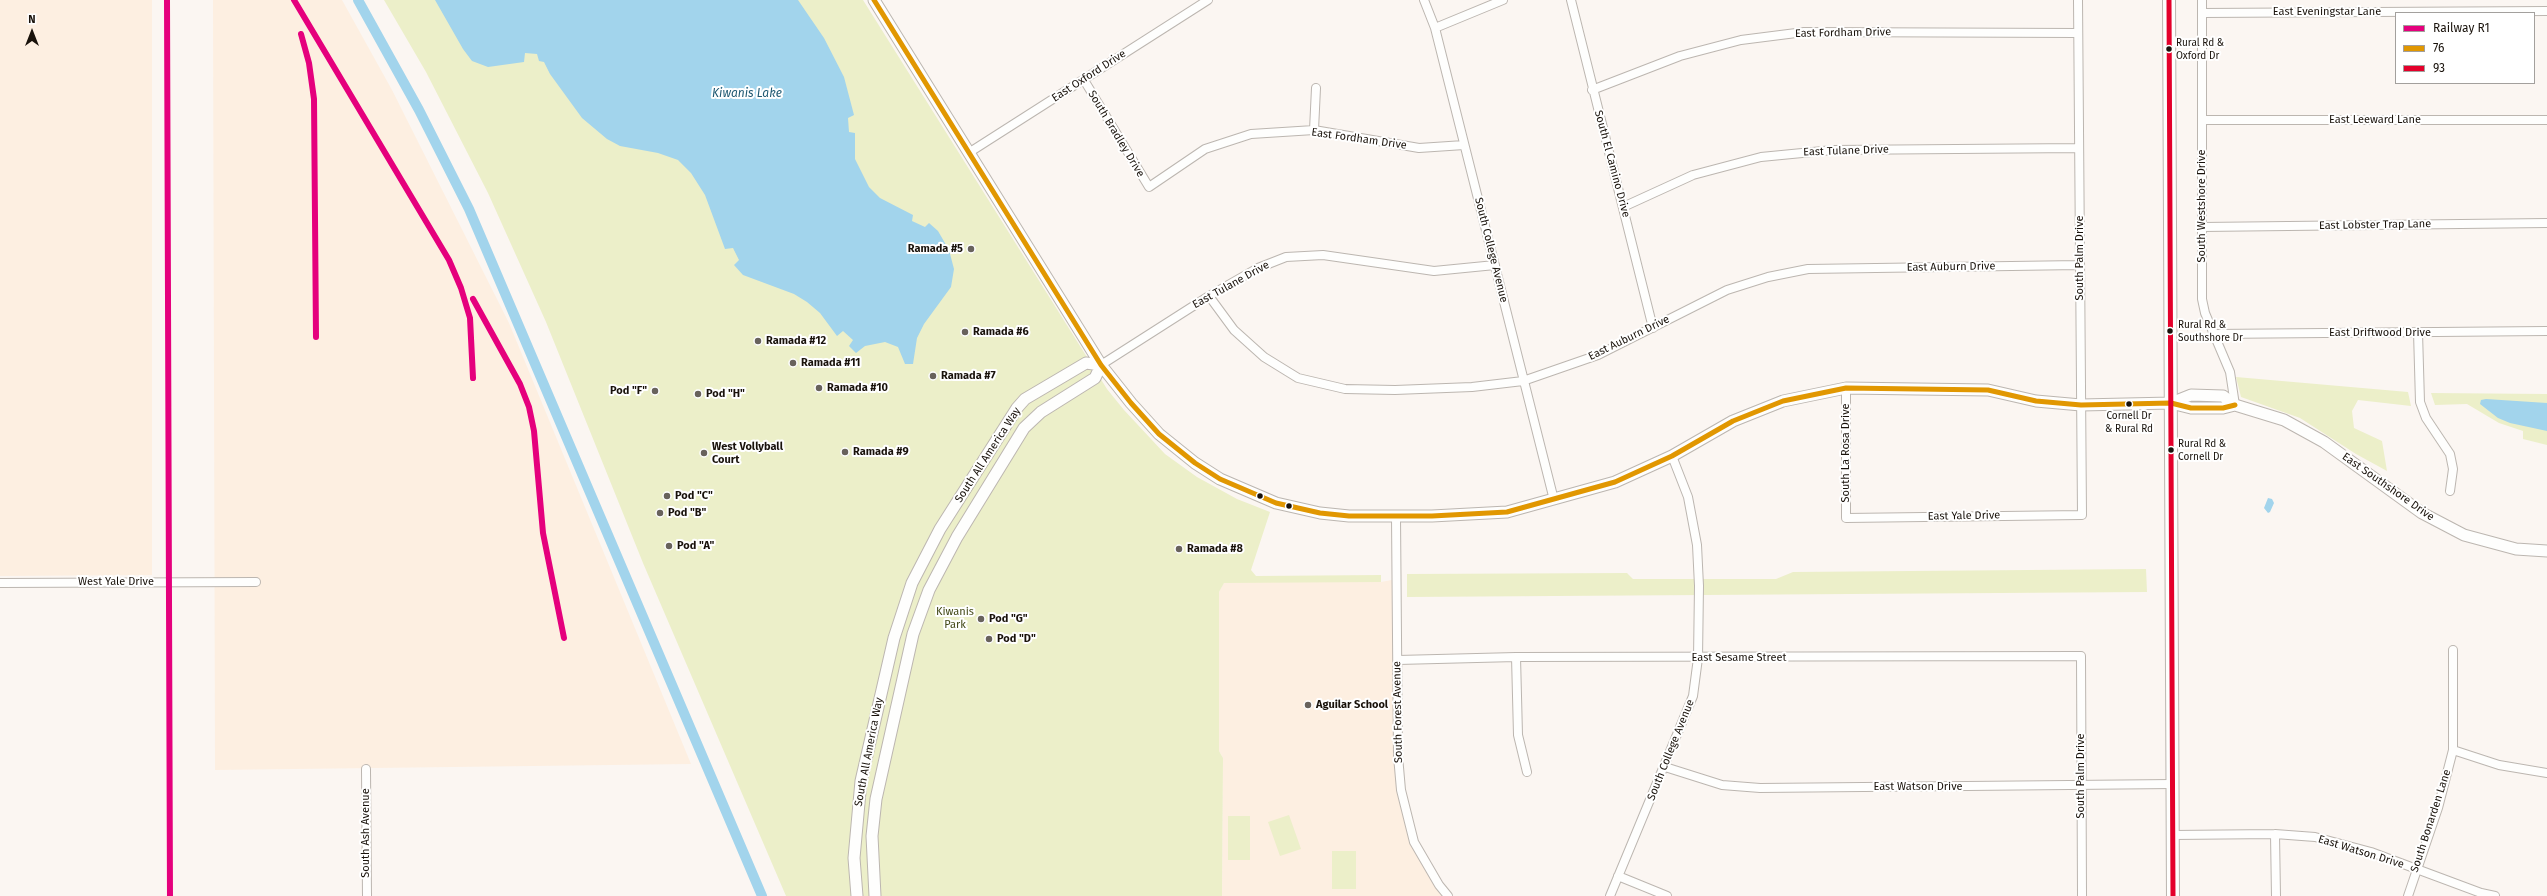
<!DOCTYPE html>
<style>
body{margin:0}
#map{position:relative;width:2547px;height:896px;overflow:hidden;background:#fbf6f2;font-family:"Fira Sans",sans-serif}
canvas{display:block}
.legend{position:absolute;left:2395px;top:12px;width:140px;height:72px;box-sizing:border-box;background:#fff;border:1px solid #a3a09d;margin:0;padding:5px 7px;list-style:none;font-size:12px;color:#19120b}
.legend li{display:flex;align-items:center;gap:8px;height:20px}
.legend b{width:20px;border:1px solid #a3a09d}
.north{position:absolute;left:12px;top:12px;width:40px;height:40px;-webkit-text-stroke:3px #fff;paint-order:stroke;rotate:0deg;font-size:11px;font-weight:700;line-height:16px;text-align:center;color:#19120b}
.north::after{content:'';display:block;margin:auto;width:14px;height:18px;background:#19120b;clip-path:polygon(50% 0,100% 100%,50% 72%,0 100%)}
</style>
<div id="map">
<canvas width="2547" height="896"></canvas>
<ul class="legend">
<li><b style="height:5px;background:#e5007d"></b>Railway R1</li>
<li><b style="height:5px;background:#e19701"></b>76</li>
<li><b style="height:5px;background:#e4002b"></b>93</li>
</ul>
<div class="north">N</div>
</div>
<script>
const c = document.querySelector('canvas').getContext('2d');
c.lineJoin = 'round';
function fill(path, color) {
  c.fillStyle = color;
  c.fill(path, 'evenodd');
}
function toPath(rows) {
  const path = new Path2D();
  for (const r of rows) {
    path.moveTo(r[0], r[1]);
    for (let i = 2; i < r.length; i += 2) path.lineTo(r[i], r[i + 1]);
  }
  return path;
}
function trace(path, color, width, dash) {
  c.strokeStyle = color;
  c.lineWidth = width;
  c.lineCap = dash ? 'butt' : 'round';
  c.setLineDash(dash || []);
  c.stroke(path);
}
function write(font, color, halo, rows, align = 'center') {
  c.font = font + ' "Fira Sans",sans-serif';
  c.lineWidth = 4;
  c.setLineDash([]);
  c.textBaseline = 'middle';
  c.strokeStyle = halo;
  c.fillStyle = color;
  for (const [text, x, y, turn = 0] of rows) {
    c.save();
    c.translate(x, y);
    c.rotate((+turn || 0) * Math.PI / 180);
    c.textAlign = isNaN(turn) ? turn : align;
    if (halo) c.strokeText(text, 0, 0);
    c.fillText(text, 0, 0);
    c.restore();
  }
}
fill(toPath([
 [0,0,152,0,152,575,0,576],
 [213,0,342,0,392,90,509,323,691,764,215,770],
 [1397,579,1398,756,1414,842,1448,896,1222,896,1223,758,1219,751,1219,592,1224,582,1381,582]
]), '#fdefe1');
fill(toPath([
 [384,0,863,0,1107,389,1124,410,1165,454,1197,477,1237,499,1270,512,1251,570,1256,576,1381,575,1381,582,1224,583,1219,592,1219,751,1223,758,1222,896,786,896,643,563,546,322,488,193,426,72],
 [2236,377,2408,392,2411,406,2358,400,2352,411,2354,428,2382,441,2387,471,2356,454,2300,418,2241,397],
 [2431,393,2547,394,2547,445,2523,439,2523,431,2499,423,2467,404,2435,405],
 [2146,569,2147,592,1407,597,1407,574,1627,573,1633,579,1776,579,1793,572],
 [1289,815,1301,849,1280,856,1268,822],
 [1228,816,1250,816,1250,860,1228,860],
 [1332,851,1356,851,1356,889,1332,889]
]), '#ecefc9');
fill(toPath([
 [435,0,798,0,824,38,844,77,854,115,848,118,849,132,855,133,855,159,869,187,880,198,913,215,912,221,925,227,929,223,938,231,949,250,954,269,951,287,924,324,917,338,913,364,905,364,898,347,885,342,865,346,856,353,849,346,853,340,843,331,837,336,820,313,807,302,794,294,743,275,734,265,739,260,733,248,725,249,705,195,691,173,678,160,658,153,620,146,607,139,582,118,550,74,544,62,539,61,537,54,525,53,524,62,488,67,472,61,463,49],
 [2486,399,2547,403,2547,431,2510,423,2498,418,2480,404,2481,400],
 [2268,498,2272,499,2274,503,2270,512,2268,513,2264,508]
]), '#a2d4ec');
trace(toPath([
 [358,0,419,110,469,209,762,896]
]), '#a2d4ec', 10);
const minor = toPath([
 [1424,0,1435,28,1554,500],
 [1571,0,1653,328],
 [2202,0,2202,299,2205,313,2230,372,2235,405],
 [2202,13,2547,11],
 [1435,28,1503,0],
 [1084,80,1149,187,1205,149,1251,134,1314,130,1419,148,1464,145],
 [1592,90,1680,56,1741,40,1804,32,2078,33],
 [2202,120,2547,120],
 [1314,130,1316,88],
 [970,152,1208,0],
 [1623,207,1693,175,1761,157,1833,150,2079,148],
 [2202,227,2547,223],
 [1209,296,1234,330,1264,357,1298,378,1345,389,1395,390,1472,387,1523,381,1598,355,1727,290,1768,277,1808,269,2079,265],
 [2418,332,2420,402,2426,418,2450,454,2453,469,2450,491],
 [2214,334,2547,331],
 [1101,365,1209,296,1258,268,1286,257,1323,255,1434,271,1495,265],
 [1846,388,1846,518,2082,515,2078,0],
 [1396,517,1398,756,1401,790,1414,842,1439,885,1448,896],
 [0,583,256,582],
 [1516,657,1518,735,1527,772],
 [1398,660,1516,657,2081,656,2082,896],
 [2453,750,2499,765,2547,773],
 [1665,767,1722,785,1760,788,2173,784],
 [366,769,367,896],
 [2275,834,2276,896],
 [2173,835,2275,834,2315,837,2371,852,2481,893,2495,896],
 [1618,876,1667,896],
 [1610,896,1693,696,1698,658,1699,586,1697,545,1688,497,1672,456],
 [2408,896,2438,808,2453,750,2453,650]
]);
const tertiary = toPath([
 [874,0,1101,365,1131,403,1159,434,1195,463,1220,479,1276,503,1320,513,1349,516,1432,516,1507,512,1615,482,1672,456,1733,421,1783,401,1846,388,1988,390,2036,401,2081,405,2171,403,2191,408,2223,408,2235,405],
 [2171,403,2191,395,2223,396,2235,405,2284,420,2324,442,2422,513,2464,535,2516,549,2547,551],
 [857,896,854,858,861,781,894,638,912,583,940,529,1017,408,1025,399,1086,363,1101,365],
 [875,896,872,836,876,799,913,634,929,590,957,537,1024,428,1041,412,1095,378,1101,365]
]);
const secondary = toPath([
 [2169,0,2173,896]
]);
trace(minor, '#bcb6b0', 10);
trace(tertiary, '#bcb6b0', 13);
trace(secondary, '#bcb6b0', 14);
trace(minor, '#fefefd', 8);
trace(tertiary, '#fefefd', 11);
trace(secondary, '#fefefd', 12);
trace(toPath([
 [874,0,1101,365,1131,403,1159,434,1195,463,1220,479,1276,503,1320,513,1349,516,1432,516,1507,512,1615,482,1672,456,1733,421,1783,401,1846,388,1988,390,2036,401,2081,405,2171,403,2191,408,2223,408,2235,405]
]), '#e19701', 5);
trace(toPath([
 [2169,0,2173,896]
]), '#e4002b', 5);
trace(toPath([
 [167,0,170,896],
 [294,0,449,260,461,288,470,318,473,378],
 [301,34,309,63,314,99,316,337],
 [473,299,520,384,529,407,534,431,543,533,564,638]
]), '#e5007d', 6);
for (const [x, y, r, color] of [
 [2169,49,3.5,"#19120b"],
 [971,249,4,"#68625c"],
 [2170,331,3.5,"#19120b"],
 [965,332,4,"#68625c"],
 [758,341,4,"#68625c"],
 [793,363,4,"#68625c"],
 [933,376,4,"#68625c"],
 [819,388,4,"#68625c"],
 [655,391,4,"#68625c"],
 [698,394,4,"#68625c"],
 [2129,404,3.5,"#19120b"],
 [2171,450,3.5,"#19120b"],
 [845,452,4,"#68625c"],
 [704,453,4,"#68625c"],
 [667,496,4,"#68625c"],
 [1260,496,3.5,"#19120b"],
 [1289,506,3.5,"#19120b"],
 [660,513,4,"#68625c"],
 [669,546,4,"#68625c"],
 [1179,549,4,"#68625c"],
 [981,619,4,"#68625c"],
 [989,639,4,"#68625c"],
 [1308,705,4,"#68625c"]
]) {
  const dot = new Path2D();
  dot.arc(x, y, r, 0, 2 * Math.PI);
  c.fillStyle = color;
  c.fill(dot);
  trace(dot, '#fff', 1.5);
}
write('10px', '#19120b', '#fff', [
 ["Rural Rd &",2176,43],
 ["Oxford Dr",2176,56],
 ["Rural Rd &",2178,325],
 ["Southshore Dr",2178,338],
 ["Cornell Dr",2129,416,"center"],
 ["& Rural Rd",2129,429,"center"],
 ["Rural Rd &",2178,444],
 ["Cornell Dr",2178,457]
], 'left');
write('11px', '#19120b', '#fff', [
 ["East Eveningstar Lane",2327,12],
 ["East Fordham Drive",1843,33,-1],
 ["East Oxford Drive",1089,76,-33],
 ["East Leeward Lane",2375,120],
 ["South Bradley Drive",1116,134,59],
 ["East Fordham Drive",1359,139,8],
 ["East Tulane Drive",1846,151,-2],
 ["South El Camino Drive",1612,164,75],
 ["South Westshore Drive",2202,206,-90],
 ["East Lobster Trap Lane",2375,225,-1],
 ["South College Avenue",1491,250,76],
 ["South Palm Drive",2080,258,-90],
 ["East Auburn Drive",1951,267,-1],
 ["East Tulane Drive",1231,285,-29],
 ["East Driftwood Drive",2380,333],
 ["East Auburn Drive",1629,338,-26],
 ["South La Rosa Drive",1846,453,-90],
 ["South All America Way",988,455,-57],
 ["East Southshore Drive",2388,487,35],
 ["East Yale Drive",1964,516,-1],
 ["West Yale Drive",116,582],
 ["East Sesame Street",1739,658],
 ["South Forest Avenue",1398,712,-91],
 ["South College Avenue",1671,750,-68],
 ["South All America Way",869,752,-79],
 ["South Palm Drive",2081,776,-90],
 ["East Watson Drive",1918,787],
 ["South Bonarden Lane",2431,821,-72],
 ["South Ash Avenue",366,833,-90],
 ["East Watson Drive",2361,852,17]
]);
write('bold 11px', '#19120b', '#fff', [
 ["Ramada #5",963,249,"right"],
 ["Ramada #6",973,332],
 ["Ramada #12",766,341],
 ["Ramada #11",801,363],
 ["Ramada #7",941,376],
 ["Ramada #10",827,388],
 ["Pod \"F\"",647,391,"right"],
 ["Pod \"H\"",706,394],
 ["West Vollyball",712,447],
 ["Court",712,460],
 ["Ramada #9",853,452],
 ["Pod \"C\"",675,496],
 ["Pod \"B\"",668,513],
 ["Pod \"A\"",677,546],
 ["Ramada #8",1187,549],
 ["Pod \"G\"",989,619],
 ["Pod \"D\"",997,639],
 ["Aguilar School",1316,705]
], 'left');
write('11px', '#434917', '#fff', [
 ["Kiwanis",955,612],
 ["Park",955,625]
]);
write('italic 12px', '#1f5972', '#fff', [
 ["Kiwanis Lake",747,94]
]);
</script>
